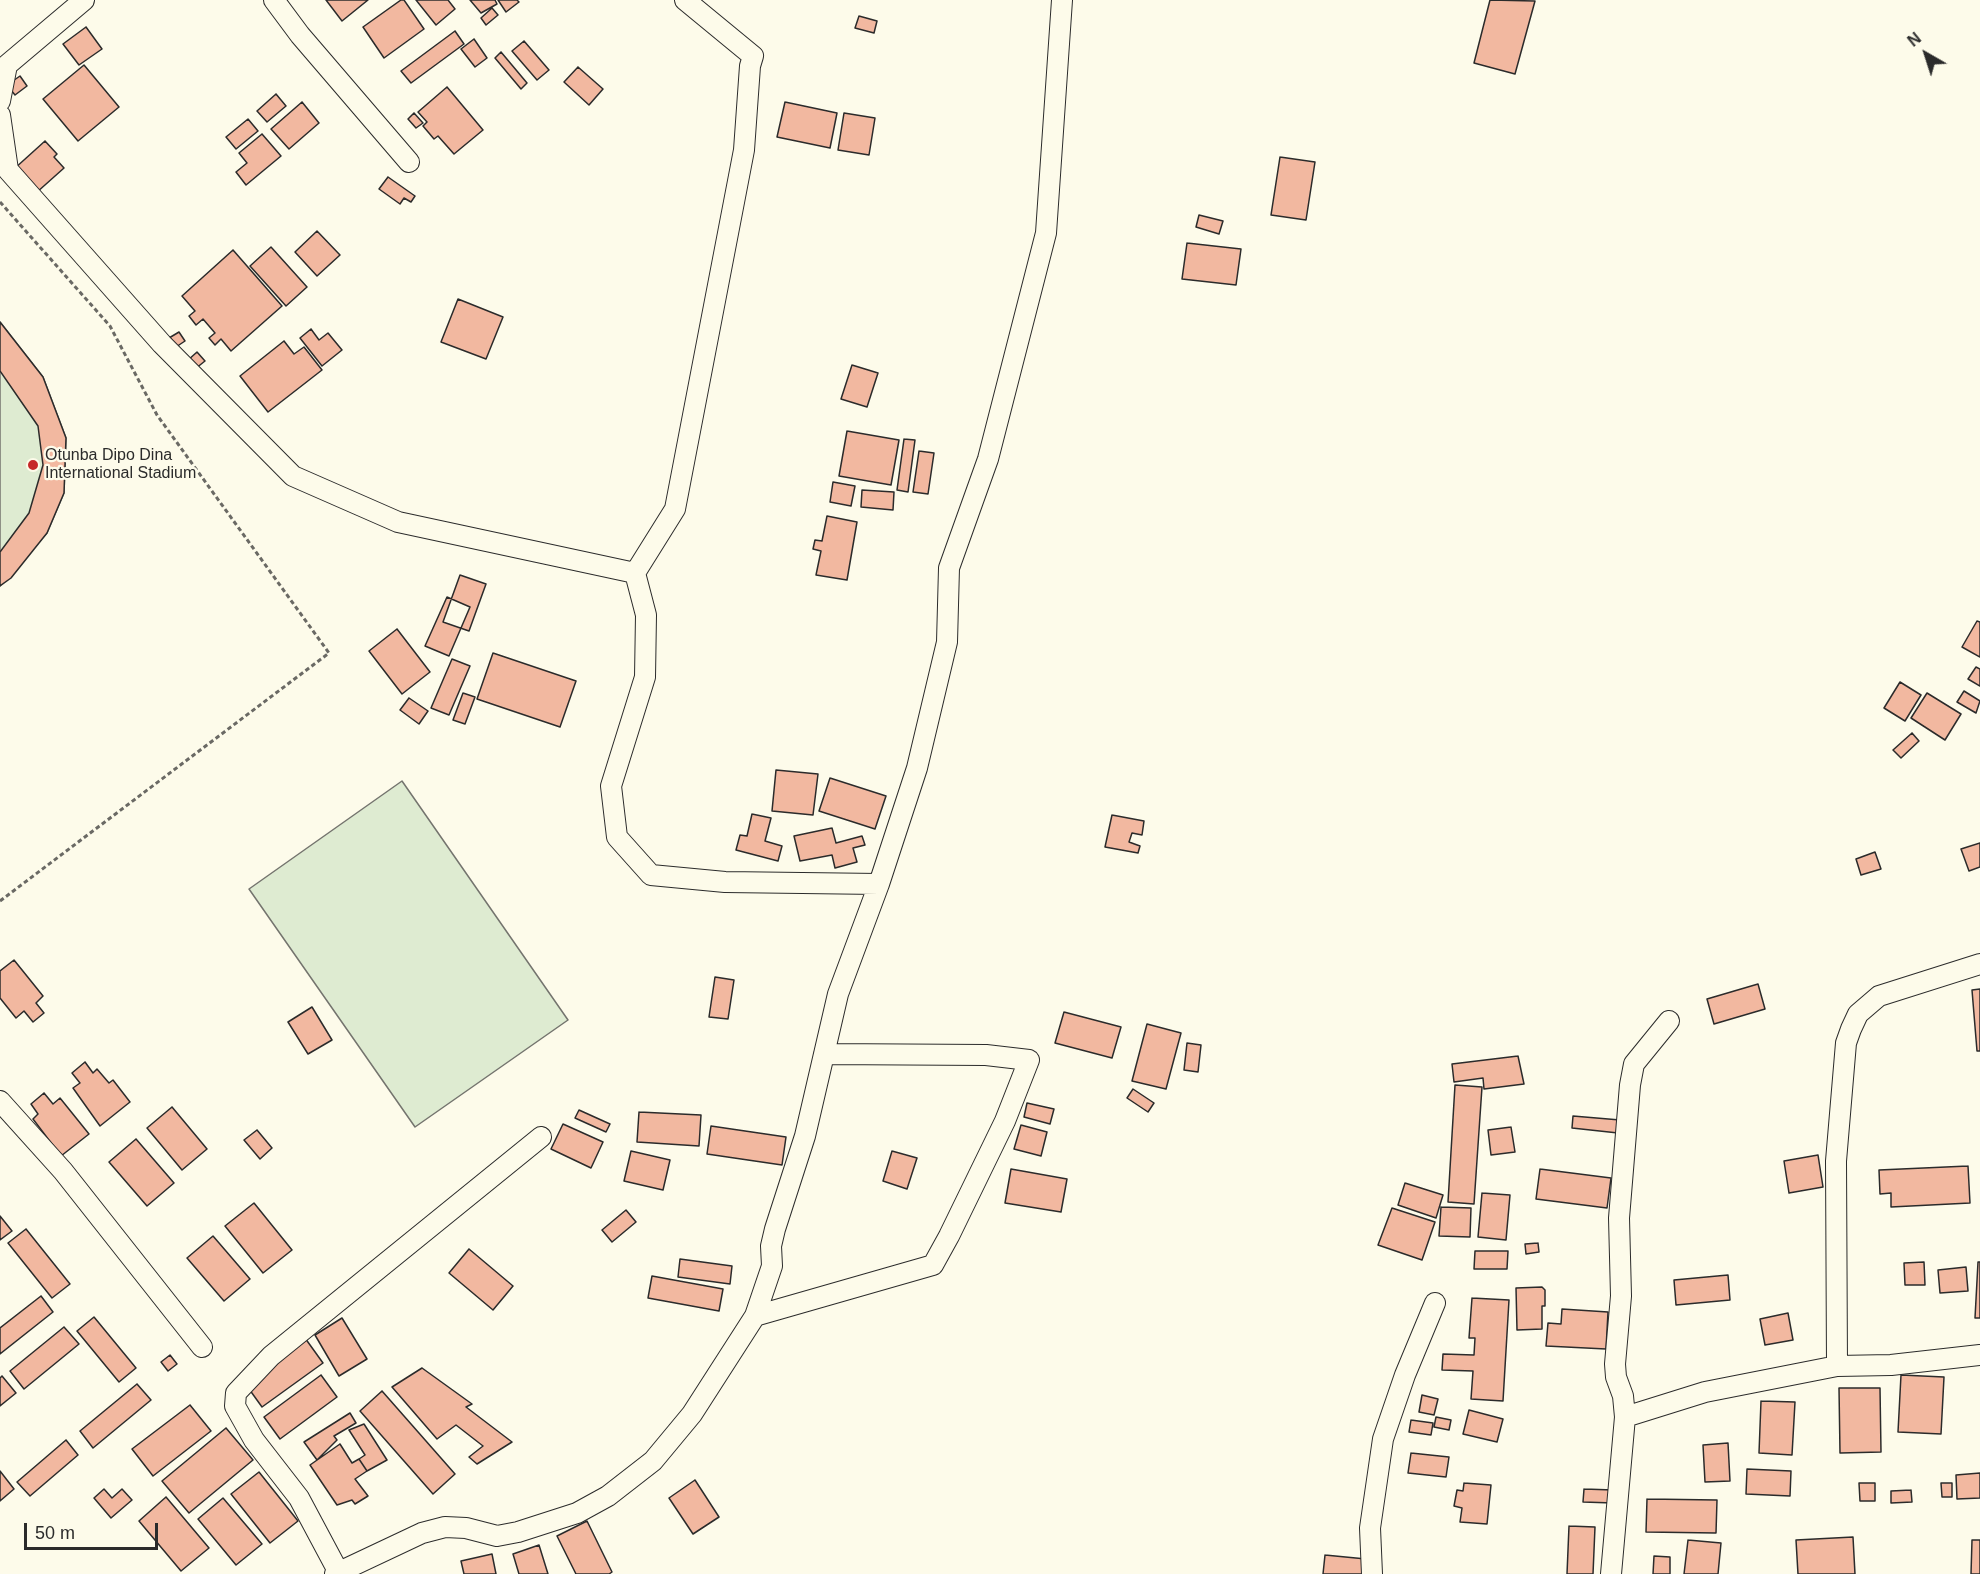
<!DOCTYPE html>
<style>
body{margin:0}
#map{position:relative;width:1980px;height:1574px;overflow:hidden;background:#fdfbea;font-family:Helvetica,sans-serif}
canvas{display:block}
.north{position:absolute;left:1896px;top:24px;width:60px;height:60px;-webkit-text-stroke:4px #fdfbea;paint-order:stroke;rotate:321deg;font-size:16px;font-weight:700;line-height:24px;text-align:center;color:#2b2b2b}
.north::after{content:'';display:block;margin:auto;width:21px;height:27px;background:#2b2b2b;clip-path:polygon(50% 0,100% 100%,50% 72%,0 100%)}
.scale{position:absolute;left:24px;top:1523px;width:134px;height:27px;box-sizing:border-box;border:3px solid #2b2b2b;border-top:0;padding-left:8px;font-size:18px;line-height:21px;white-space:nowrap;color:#2b2b2b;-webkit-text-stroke:4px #fdfbea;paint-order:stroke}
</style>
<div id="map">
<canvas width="1980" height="1574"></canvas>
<div class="north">N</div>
<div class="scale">50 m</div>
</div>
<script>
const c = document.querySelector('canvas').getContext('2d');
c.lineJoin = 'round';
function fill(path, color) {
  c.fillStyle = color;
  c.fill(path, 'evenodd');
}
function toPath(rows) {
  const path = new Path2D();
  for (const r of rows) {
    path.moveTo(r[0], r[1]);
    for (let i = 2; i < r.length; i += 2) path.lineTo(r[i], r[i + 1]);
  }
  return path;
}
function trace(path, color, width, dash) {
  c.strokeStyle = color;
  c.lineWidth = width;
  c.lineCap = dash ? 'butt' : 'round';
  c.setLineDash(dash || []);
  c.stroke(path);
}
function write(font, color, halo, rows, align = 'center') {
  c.font = font + ' Helvetica,sans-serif';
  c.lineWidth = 4.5;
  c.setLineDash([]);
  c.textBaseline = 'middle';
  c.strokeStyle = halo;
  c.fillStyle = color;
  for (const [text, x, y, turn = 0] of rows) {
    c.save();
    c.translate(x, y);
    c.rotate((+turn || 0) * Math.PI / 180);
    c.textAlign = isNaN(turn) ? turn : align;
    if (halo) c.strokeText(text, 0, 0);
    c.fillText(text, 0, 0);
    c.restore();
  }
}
const green = toPath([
 [0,322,43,377,66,438,64,493,47,533,0,586,0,322],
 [402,781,568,1020,415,1127,249,889,402,781]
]);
fill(green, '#deebd1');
trace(green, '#74746e', 1.5);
const building = toPath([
 [326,0,368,0,342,21,326,0],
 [401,0,404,0,424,29,384,58,363,27,401,0],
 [416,0,448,0,455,9,436,25,416,0],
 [470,0,495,0,497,4,481,13,470,0],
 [498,0,517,0,519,2,506,12,498,0],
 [1490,0,1535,1,1515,74,1474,63,1490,0],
 [492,8,498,15,486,25,481,18,492,8],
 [859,16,877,21,874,33,855,28,859,16],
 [86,27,102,49,79,65,63,44,86,27],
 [455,31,464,44,411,83,401,71,455,31],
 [474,39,487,58,475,67,461,49,474,39],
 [524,41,549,70,537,80,512,51,524,41],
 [501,52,527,83,521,89,495,58,501,52],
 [84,65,119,107,78,141,43,99,84,65],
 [578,67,603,89,589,105,564,82,578,67],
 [20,76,27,86,15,95,7,85,20,76],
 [447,87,483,130,454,154,438,136,434,139,423,126,427,122,418,112,447,87],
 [276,94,286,106,267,122,257,111,276,94],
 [302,102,319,123,289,149,271,129,302,102],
 [785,102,837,113,830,148,777,137,785,102],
 [414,113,423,123,416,128,408,119,414,113],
 [844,113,875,118,869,155,838,150,844,113],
 [248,119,258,131,236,149,226,137,248,119],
 [262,134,281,156,246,185,236,172,247,163,239,153,262,134],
 [45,141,57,154,54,157,64,168,36,193,14,169,45,141],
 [1280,157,1315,162,1306,220,1271,215,1280,157],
 [388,177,415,196,411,202,404,198,400,204,379,189,388,177],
 [1199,215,1223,221,1219,234,1196,227,1199,215],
 [317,231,340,255,317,276,295,252,317,231],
 [1187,243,1241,249,1236,285,1182,279,1187,243],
 [271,247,307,287,286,306,250,266,271,247],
 [233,250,282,306,231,351,221,339,215,345,209,338,215,333,203,319,196,325,189,316,195,311,182,296,233,250],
 [458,299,503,317,486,359,441,342,458,299],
 [0,322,43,377,66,438,64,493,47,533,11,578,0,586,0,552,29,513,43,465,38,426,0,371,0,322],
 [311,329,319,340,328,333,342,350,322,366,300,338,311,329],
 [179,332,185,341,176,347,169,338,179,332],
 [284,341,294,354,304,347,322,370,268,412,240,376,284,341],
 [197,352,205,361,195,369,187,361,197,352],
 [852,365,878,373,867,407,841,399,852,365],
 [847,431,899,440,891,485,839,476,847,431],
 [904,439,915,440,908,492,897,490,904,439],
 [919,451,934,453,928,494,913,492,919,451],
 [833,482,855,486,851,506,830,502,833,482],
 [862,490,894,492,893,510,861,507,862,490],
 [827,516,857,522,847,580,816,575,821,551,813,549,815,540,822,541,827,516],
 [460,575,486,584,469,631,443,622,460,575],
 [447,597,470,607,449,656,425,646,447,597],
 [1977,621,1980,622,1980,657,1962,647,1977,621],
 [397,629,430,672,402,694,369,651,397,629],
 [493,653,576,681,560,727,477,699,493,653],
 [452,659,470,666,449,715,431,708,452,659],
 [1976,667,1980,669,1980,686,1968,679,1976,667],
 [1900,682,1921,695,1905,721,1884,708,1900,682],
 [1964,691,1980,701,1976,713,1957,702,1964,691],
 [463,693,475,697,465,724,453,720,463,693],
 [1927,693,1961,714,1945,740,1911,718,1927,693],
 [409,698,428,711,419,724,400,710,409,698],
 [1912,733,1919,741,1901,758,1893,750,1912,733],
 [776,770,818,774,813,815,772,811,776,770],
 [830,778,886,796,875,829,819,811,830,778],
 [752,814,771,818,765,841,782,846,778,861,736,850,740,835,747,836,752,814],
 [1112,815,1144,821,1142,835,1132,833,1129,842,1140,846,1138,853,1105,847,1112,815],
 [832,828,836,843,862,836,865,845,853,848,857,862,835,868,832,855,800,861,794,836,832,828],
 [1980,843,1980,867,1969,871,1961,849,1980,843],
 [1875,852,1881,869,1861,875,1856,859,1875,852],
 [14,960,43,996,36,1003,44,1013,33,1022,24,1011,16,1018,0,998,0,971,14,960],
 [715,977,734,980,728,1019,709,1017,715,977],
 [1758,984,1765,1009,1714,1024,1707,999,1758,984],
 [1980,989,1980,1051,1977,1051,1972,990,1980,989],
 [312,1007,332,1040,308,1054,288,1022,312,1007],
 [1064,1012,1121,1027,1112,1058,1055,1043,1064,1012],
 [1147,1024,1181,1033,1166,1089,1132,1081,1147,1024],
 [1187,1043,1201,1045,1198,1072,1184,1070,1187,1043],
 [1518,1056,1524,1084,1484,1089,1483,1078,1454,1082,1452,1064,1518,1056],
 [85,1062,93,1073,97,1069,109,1083,113,1080,130,1102,100,1126,73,1088,80,1083,72,1073,85,1062],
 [1455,1085,1482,1087,1474,1204,1448,1202,1455,1085],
 [1133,1089,1154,1103,1148,1112,1127,1098,1133,1089],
 [44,1093,53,1104,60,1098,89,1134,61,1156,33,1119,38,1114,31,1104,44,1093],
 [1027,1103,1054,1109,1050,1124,1024,1117,1027,1103],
 [172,1107,207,1149,182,1170,147,1128,172,1107],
 [579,1110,610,1124,606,1132,575,1118,579,1110],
 [639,1112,701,1115,699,1146,637,1142,639,1112],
 [1573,1116,1620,1120,1618,1133,1572,1128,1573,1116],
 [563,1124,603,1142,591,1168,551,1149,563,1124],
 [1021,1125,1047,1132,1041,1156,1014,1149,1021,1125],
 [711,1126,786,1137,782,1165,707,1154,711,1126],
 [1511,1127,1515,1152,1491,1155,1488,1130,1511,1127],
 [257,1130,272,1148,260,1159,244,1140,257,1130],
 [136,1139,174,1183,147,1206,109,1162,136,1139],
 [631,1151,670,1160,663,1190,624,1181,631,1151],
 [892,1151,917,1158,907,1189,883,1181,892,1151],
 [1818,1155,1823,1187,1789,1193,1784,1161,1818,1155],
 [1968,1166,1970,1203,1891,1207,1891,1193,1880,1194,1879,1170,1968,1166],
 [1011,1169,1067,1179,1061,1212,1005,1203,1011,1169],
 [1540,1169,1611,1178,1607,1208,1536,1199,1540,1169],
 [1405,1183,1443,1195,1436,1218,1398,1205,1405,1183],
 [1482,1193,1510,1195,1506,1240,1478,1237,1482,1193],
 [254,1203,292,1250,263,1273,225,1226,254,1203],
 [1441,1207,1471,1208,1470,1237,1439,1236,1441,1207],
 [1392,1208,1435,1222,1422,1260,1378,1245,1392,1208],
 [626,1210,636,1222,612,1242,602,1230,626,1210],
 [0,1216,12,1231,0,1240,0,1216],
 [26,1229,70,1284,52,1298,8,1243,26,1229],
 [213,1236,250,1279,224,1301,187,1258,213,1236],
 [1538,1243,1539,1252,1526,1254,1525,1244,1538,1243],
 [469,1249,513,1286,493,1310,449,1273,469,1249],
 [1475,1251,1508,1251,1507,1269,1474,1269,1475,1251],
 [680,1259,732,1266,730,1284,678,1277,680,1259],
 [1924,1262,1925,1285,1905,1285,1904,1263,1924,1262],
 [1978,1262,1980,1262,1980,1318,1975,1318,1978,1262],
 [1966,1267,1968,1291,1940,1293,1938,1270,1966,1267],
 [1728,1275,1730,1300,1676,1305,1674,1280,1728,1275],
 [652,1276,723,1289,719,1311,648,1298,652,1276],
 [1542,1287,1545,1290,1545,1306,1542,1306,1542,1329,1517,1330,1516,1288,1542,1287],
 [41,1296,53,1312,0,1354,0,1328,41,1296],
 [1472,1298,1509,1300,1503,1401,1471,1399,1473,1371,1442,1370,1443,1354,1474,1355,1475,1338,1469,1338,1472,1298],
 [1562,1309,1608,1312,1606,1349,1546,1346,1548,1323,1561,1324,1562,1309],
 [1788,1313,1793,1340,1765,1345,1760,1319,1788,1313],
 [94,1317,136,1368,119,1382,77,1331,94,1317],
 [342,1318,367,1359,339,1376,315,1335,342,1318],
 [64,1327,79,1344,24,1389,10,1371,64,1327],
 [305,1338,323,1363,262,1407,244,1382,305,1338],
 [170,1355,177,1364,168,1371,161,1362,170,1355],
 [422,1368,472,1404,466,1407,512,1442,477,1464,469,1457,483,1446,456,1425,437,1439,392,1387,422,1368],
 [321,1375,337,1397,280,1439,264,1417,321,1375],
 [1901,1375,1944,1377,1941,1434,1898,1432,1901,1375],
 [2,1376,16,1393,0,1406,0,1378,2,1376],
 [137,1384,151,1400,93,1448,80,1431,137,1384],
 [1839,1388,1880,1388,1881,1452,1840,1453,1839,1388],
 [382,1391,455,1474,433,1494,360,1411,382,1391],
 [1422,1395,1438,1399,1434,1415,1419,1412,1422,1395],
 [1761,1401,1795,1402,1792,1455,1759,1453,1761,1401],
 [190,1405,211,1431,153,1476,132,1449,190,1405],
 [1469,1410,1503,1419,1497,1442,1463,1434,1469,1410],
 [350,1413,356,1423,334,1436,337,1440,317,1460,304,1442,350,1413],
 [1436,1417,1451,1420,1449,1430,1434,1427,1436,1417],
 [1411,1420,1433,1423,1431,1435,1409,1432,1411,1420],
 [364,1424,387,1460,367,1471,359,1459,365,1455,349,1430,364,1424],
 [226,1428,253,1460,189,1513,162,1481,226,1428],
 [66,1440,78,1455,30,1496,17,1482,66,1440],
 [1728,1443,1730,1481,1705,1482,1703,1445,1728,1443],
 [340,1444,352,1463,359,1459,367,1471,355,1479,368,1496,355,1504,352,1500,337,1505,310,1465,340,1444],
 [1411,1453,1449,1457,1446,1477,1408,1473,1411,1453],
 [1747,1469,1791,1471,1790,1496,1746,1494,1747,1469],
 [0,1471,14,1489,0,1501,0,1471],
 [259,1472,298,1521,270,1543,231,1494,259,1472],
 [1980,1473,1980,1498,1957,1499,1956,1475,1980,1473],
 [695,1480,719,1517,693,1534,669,1498,695,1480],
 [1464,1483,1491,1485,1487,1524,1460,1522,1462,1508,1454,1506,1457,1490,1463,1491,1464,1483],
 [1859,1483,1875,1483,1875,1501,1860,1501,1859,1483],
 [1941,1483,1952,1483,1952,1497,1942,1497,1941,1483],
 [104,1489,112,1498,122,1489,132,1500,111,1518,94,1498,104,1489],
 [1584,1489,1613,1490,1613,1503,1583,1502,1584,1489],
 [1911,1490,1912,1502,1891,1503,1891,1491,1911,1490],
 [166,1497,209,1548,181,1571,139,1521,166,1497],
 [223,1498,262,1544,236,1565,198,1519,223,1498],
 [1647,1499,1717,1500,1716,1533,1646,1532,1647,1499],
 [587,1521,612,1572,609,1574,576,1574,557,1536,587,1521],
 [1569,1526,1595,1527,1593,1574,1567,1574,1569,1526],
 [1853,1537,1855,1574,1798,1574,1796,1540,1853,1537],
 [1688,1540,1721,1543,1718,1574,1684,1574,1688,1540],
 [1972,1540,1980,1540,1980,1574,1971,1574,1972,1540],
 [539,1545,548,1574,519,1574,513,1554,539,1545],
 [492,1554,496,1574,464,1574,461,1561,492,1554],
 [1325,1555,1366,1559,1365,1574,1323,1574,1325,1555],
 [1654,1556,1670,1557,1670,1574,1653,1574,1654,1556]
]);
fill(building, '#f2b8a0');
trace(building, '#2b2b2b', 1.5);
const minor = toPath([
 [274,0,300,35,409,162],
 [0,101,7,65,84,0],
 [0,115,8,170,162,344,293,476,398,522,635,573,646,615,645,677,611,786,617,837,651,875,725,882,879,884],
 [635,573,675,509,744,150,750,66,753,56,685,0],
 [0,1101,63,1171,202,1347],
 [755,1316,933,1265,949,1236,1005,1121,1029,1060,986,1055,824,1054],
 [1837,1366,1836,1161,1846,1043,1851,1029,1858,1014,1879,996,1980,964],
 [1625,1417,1705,1392,1837,1366,1891,1365,1980,1355],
 [339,1573,299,1498,254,1440,235,1406,236,1393,271,1356,541,1137],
 [335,1574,422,1533,445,1527,466,1528,497,1536,518,1532,577,1513,608,1496,653,1461,692,1414,755,1316,772,1266,771,1246,775,1229,805,1136,838,994,879,884,917,768,947,642,949,568,988,459,1046,233,1062,0],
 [1372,1574,1370,1528,1383,1439,1405,1375,1435,1303],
 [1611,1574,1625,1417,1623,1396,1616,1377,1615,1364,1621,1296,1619,1218,1630,1085,1634,1064,1669,1021]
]);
trace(minor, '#2b2b2b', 22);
trace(toPath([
 [0,202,110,326,157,415,329,653,0,901]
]), '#6a6964', 3, [4.5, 3]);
trace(minor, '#fdfbea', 20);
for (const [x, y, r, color] of [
 [33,465,6,"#c62828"]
]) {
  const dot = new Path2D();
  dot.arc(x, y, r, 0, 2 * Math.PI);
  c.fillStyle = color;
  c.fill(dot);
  trace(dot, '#fdfbea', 2);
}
write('16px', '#2b2b2b', '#fdfbea', [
 ["Otunba Dipo Dina",45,456],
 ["International Stadium",45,474]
], 'left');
</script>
